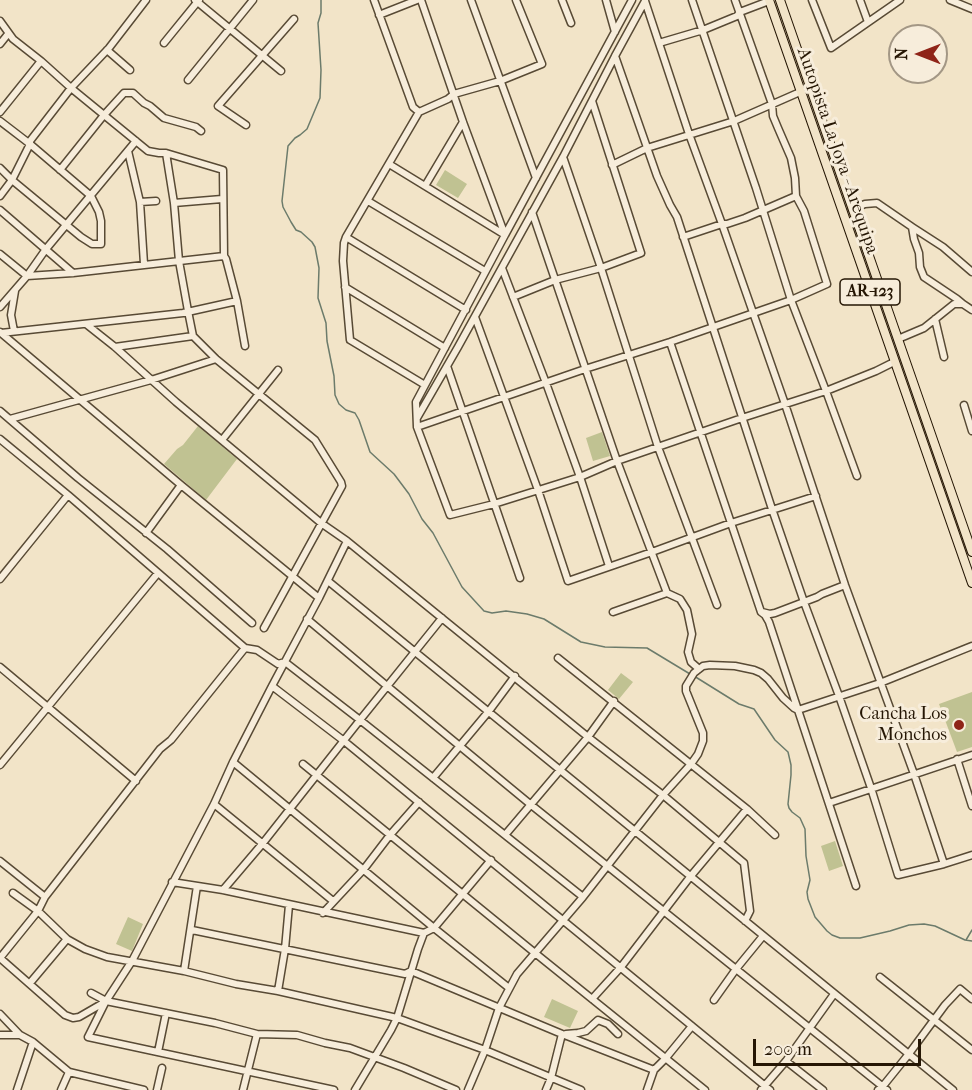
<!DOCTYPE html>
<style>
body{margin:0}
#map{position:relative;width:972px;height:1090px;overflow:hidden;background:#f2e4c8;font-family:"IM FELL French Canon",serif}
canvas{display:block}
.north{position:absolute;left:888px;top:24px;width:60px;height:60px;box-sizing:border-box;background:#f7eddb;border:2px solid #a39785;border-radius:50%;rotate:270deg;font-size:16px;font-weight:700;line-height:24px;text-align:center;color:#251604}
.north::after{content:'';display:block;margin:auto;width:21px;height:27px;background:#8f2418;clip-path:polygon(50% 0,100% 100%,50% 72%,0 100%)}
.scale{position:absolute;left:753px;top:1039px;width:168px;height:27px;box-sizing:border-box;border:3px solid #251604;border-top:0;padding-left:8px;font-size:18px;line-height:21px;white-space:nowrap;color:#251604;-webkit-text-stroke:4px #f7eddb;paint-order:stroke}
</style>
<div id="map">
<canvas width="972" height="1090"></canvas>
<div class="north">N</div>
<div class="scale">200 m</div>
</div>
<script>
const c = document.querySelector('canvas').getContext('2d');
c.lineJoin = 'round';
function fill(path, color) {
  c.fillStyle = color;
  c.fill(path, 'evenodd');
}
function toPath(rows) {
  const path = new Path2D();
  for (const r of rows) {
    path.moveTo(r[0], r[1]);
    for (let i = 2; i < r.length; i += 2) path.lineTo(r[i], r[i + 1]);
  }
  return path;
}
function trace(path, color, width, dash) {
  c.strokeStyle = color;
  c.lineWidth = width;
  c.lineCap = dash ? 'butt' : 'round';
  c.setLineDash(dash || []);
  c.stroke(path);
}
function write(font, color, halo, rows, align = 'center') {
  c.font = font + ' "IM FELL French Canon",serif';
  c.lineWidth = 6;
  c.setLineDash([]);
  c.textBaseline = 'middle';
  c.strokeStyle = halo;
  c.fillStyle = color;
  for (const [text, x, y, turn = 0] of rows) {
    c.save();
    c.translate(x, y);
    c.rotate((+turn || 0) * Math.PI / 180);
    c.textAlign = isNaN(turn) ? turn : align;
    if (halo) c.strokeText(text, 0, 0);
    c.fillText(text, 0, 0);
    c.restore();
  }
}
fill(toPath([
 [445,170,467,184,458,198,436,185],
 [198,426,237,459,206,500,164,464,177,449,183,445],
 [602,432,610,456,593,461,586,438],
 [621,673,633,682,619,699,608,690],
 [972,692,972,747,957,752,939,704],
 [835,841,843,866,829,871,821,846],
 [128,917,143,924,132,951,116,944],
 [552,999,578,1011,570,1028,544,1017]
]), '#c0c292');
trace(toPath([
 [321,0,321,13,318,23,321,70,320,98,307,129,300,135,295,138,288,146,282,201,283,207,291,222,296,230,301,232,312,242,315,247,319,268,318,298,326,323,327,341,334,376,335,395,339,404,346,410,355,413,359,420,370,452,394,474,409,494,422,519,433,533,462,587,484,611,492,613,506,611,527,614,544,619,581,642,605,647,647,648,690,674],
 [694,676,739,704,754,709,775,740,788,752,791,765,791,775,788,804,789,808,792,812,800,818,805,829,806,856,810,880,807,892,808,899,815,917,827,931,832,935,840,938,860,938,890,931,909,925,924,924,935,926,965,940,972,941],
 [966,940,972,930]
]), '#6c7b6b', 1.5);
const minor = toPath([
 [195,0,281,71],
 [374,0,413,107,419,112],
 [421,0,463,122,505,235,416,402,417,427,450,515,494,504,580,477,617,461,742,418,826,391,876,371,894,362],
 [471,0,536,178],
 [562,0,571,23],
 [606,0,615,32],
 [692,0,756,188,791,300,826,391,857,476],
 [812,0,831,48,900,0],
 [860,0,868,22],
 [950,0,972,9],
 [645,1,689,134,722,224,785,404,845,585,914,774,944,864],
 [379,15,417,0],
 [0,21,13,39,41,61,71,88,148,151,159,153,166,153,223,170,224,256,226,259,237,301,245,346],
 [164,43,199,0],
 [659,43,703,30,737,16,740,12,769,1],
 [0,44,8,34],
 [107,50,130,70],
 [615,56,657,176,670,205,677,217,772,509,804,602,839,696,871,788,898,875,944,864,972,855],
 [188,80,253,0],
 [0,112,41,61],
 [0,121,30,144,91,196,99,212,101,221,101,244,92,244,81,237,12,180,30,144,30,141,71,88,109,48,146,0],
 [246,125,218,106,294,19],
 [128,151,140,202,144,264],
 [166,153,174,203,179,261,188,311,193,336,216,359,315,440,341,482,342,486,264,628],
 [563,157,601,268,658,447,717,605],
 [389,164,505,235,632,0],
 [612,165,647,148,734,121,800,92],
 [0,168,12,180,0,196],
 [60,170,104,115,124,93,133,93,144,103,150,106,164,118,196,127,201,131],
 [425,186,463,122],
 [368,201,485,271],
 [140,202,156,201],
 [174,203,222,199],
 [852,209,865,204,877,203,912,227,914,239,919,253,920,267,924,277,957,299,963,304],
 [0,210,73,273],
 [532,212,617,461,667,593,680,599,687,610,692,634,688,652,691,662,699,669],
 [912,227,943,247,972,272],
 [346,237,466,310],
 [683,237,722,224,727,224,745,218,796,196],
 [0,254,27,276,73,273,224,256],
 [502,268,546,383,580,477,609,566],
 [345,287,445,348],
 [513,297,555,280,601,268,641,253,592,101],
 [0,307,27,276,46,249,136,141],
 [475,317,538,490,568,581,652,552,731,523,816,496],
 [935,319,944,357],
 [86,324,115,347,176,402,321,523,347,541,588,737,663,795,744,863,750,911,745,921],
 [14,331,11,315,15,291],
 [0,332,181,485,319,598],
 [1,333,183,313,237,301],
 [898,339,924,328,954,304,963,304,972,310],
 [670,342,761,612,765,615,769,622,856,886],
 [115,347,193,336],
 [447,366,520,578],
 [425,385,350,340,343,261,344,243,346,237,419,112,448,99,454,94,500,81,542,64,516,0],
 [964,405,972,431],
 [0,411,78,478,167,549,252,623],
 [417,418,458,347,563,157,615,56,645,1],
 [10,419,151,380,216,359],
 [417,427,585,369,670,342,791,300,827,284,804,211,796,196,795,178,791,158,778,128,773,116,772,104,735,0],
 [0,439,68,495,245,648,257,650,278,664,285,662,360,720,583,897],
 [222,440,278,370],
 [146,533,181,485],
 [0,579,68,495],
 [328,581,953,1090],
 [613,612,667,593],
 [762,612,770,614,775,613,817,597,822,594,845,585],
 [307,619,387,686,530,804,887,1090],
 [558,658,747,809,775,835],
 [0,667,136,781],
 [272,686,344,741,770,1090],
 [957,759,972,806],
 [233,762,434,928,509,988],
 [303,764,535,953,705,1090],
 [0,765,158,573],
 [433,778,489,711,515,676],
 [829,803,972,755],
 [214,804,333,901],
 [505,835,588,737,614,701],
 [0,861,45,897],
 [172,882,223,890,424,933],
 [223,890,263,843,360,720,442,618],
 [13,893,38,911,67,939,30,983],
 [323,913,364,869,390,835,419,802],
 [192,930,405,974,411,971,562,1034,654,1070],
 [67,939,85,949,107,957,184,971,236,984,278,991,397,1018,485,1050,581,1090],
 [0,958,38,911,45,897,160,749,171,740,245,648],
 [0,958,65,1015,73,1018,79,1017,105,1002],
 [184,971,197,886],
 [880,977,972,1050],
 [278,991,285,949,289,905],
 [91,993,106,1001,215,1023,257,1034,297,1035,325,1043,350,1048,404,1068,456,1090],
 [592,999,621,967,690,877,747,809],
 [714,1000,736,969,763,936],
 [0,1014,20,1035],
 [566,1034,578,1033,586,1031,598,1020,608,1024,618,1034],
 [0,1035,20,1035,33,1042,69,1072,144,1090],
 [158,1052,166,1013],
 [786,1061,823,1090],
 [17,1090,33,1042],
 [61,1090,69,1072],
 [157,1090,162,1068],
 [243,1090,257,1034],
 [334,1090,88,1037,106,1001,132,961,214,804,233,762,272,686,319,598,347,541],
 [355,1090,391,1030,397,1018,418,949,424,933,434,928,491,860],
 [468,1090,485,1050,499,1008,517,974,583,897,663,795,691,764,698,754,703,741,703,733,686,691,686,686,694,673,703,666,710,665,735,666,754,670,761,673,768,679,783,698,794,708,798,710,880,683,972,646],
 [546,1090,551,1078,562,1034],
 [647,1090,654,1070,665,1059,692,1026],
 [761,1090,786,1061,834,994],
 [878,1090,883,1086,908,1055,945,1005,960,989,972,999]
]);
const major = toPath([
 [769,0,972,583],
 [780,0,972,552]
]);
trace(minor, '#584a35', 9);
trace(major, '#251604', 10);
trace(minor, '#f7eddb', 6);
trace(major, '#f2e4c8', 8);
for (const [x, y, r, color] of [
 [959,725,6,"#8f2418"]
]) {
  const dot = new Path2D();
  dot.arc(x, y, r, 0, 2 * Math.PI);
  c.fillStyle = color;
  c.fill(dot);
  trace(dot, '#f7eddb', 2);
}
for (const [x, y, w] of [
 [870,292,60]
]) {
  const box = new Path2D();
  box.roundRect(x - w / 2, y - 13, w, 26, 4.5);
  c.fillStyle = '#f7eddb';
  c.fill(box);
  trace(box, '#251604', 1.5);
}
write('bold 16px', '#251604', null, [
 ["AR-123",870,292]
]);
write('18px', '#251604', '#f7eddb', [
 ["Autopista La Joya - Arequipa",837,151,71]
]);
write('18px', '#251604', '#f7eddb', [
 ["Cancha Los",947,715],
 ["Monchos",947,736]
], 'right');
</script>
